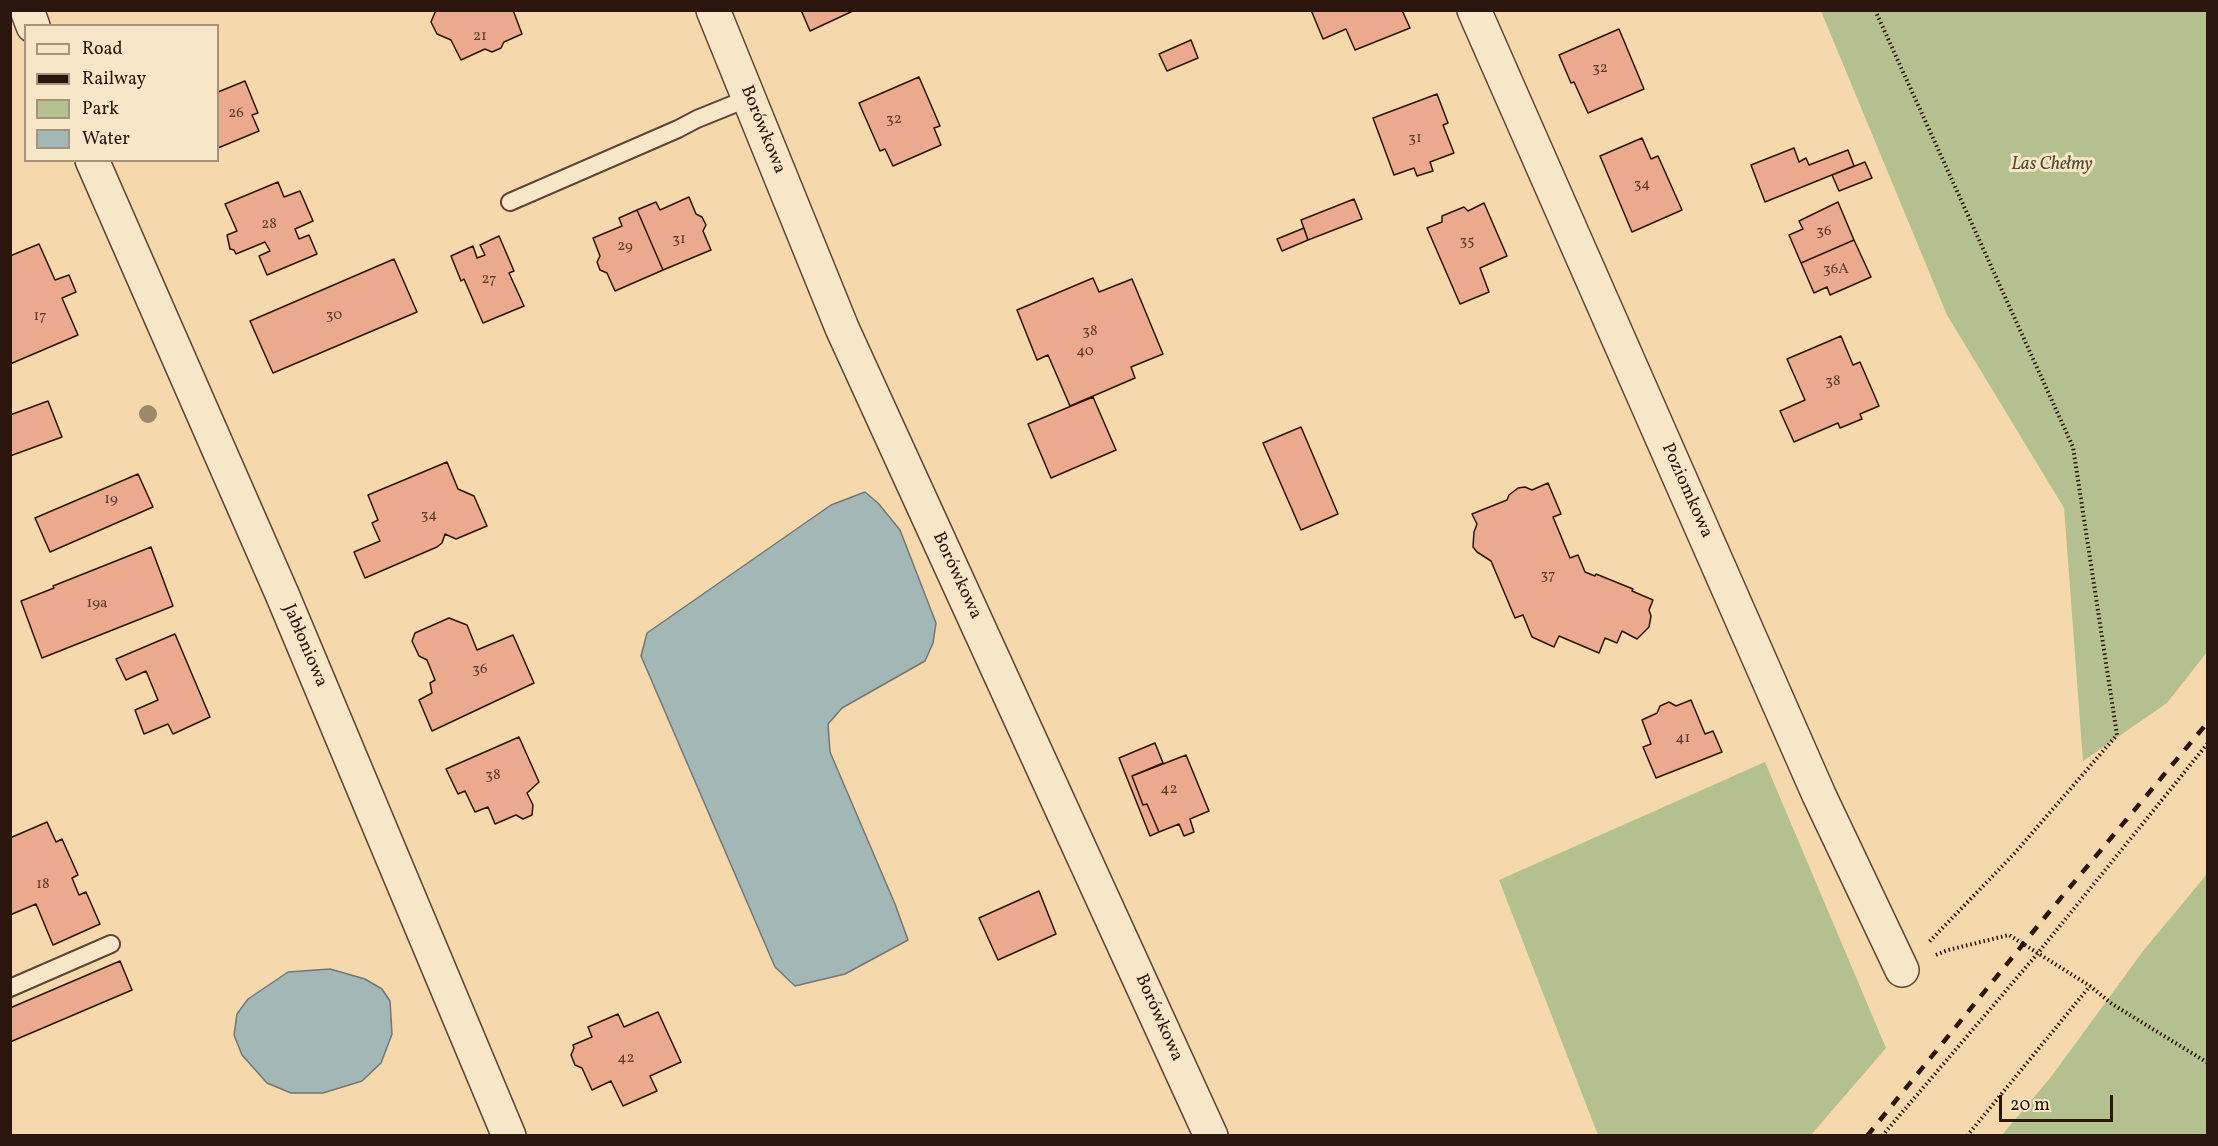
<!DOCTYPE html>
<meta charset="utf-8">
<style>
body{margin:0}
#map{position:relative;width:2218px;height:1146px;overflow:hidden;background:#f5d9ac;font-family:Vollkorn,serif}
canvas{display:block}
.frame{position:absolute;inset:0;border:12px solid #2b150c;pointer-events:none}
.legend{position:absolute;left:24px;top:24px;width:195px;height:138px;box-sizing:border-box;background:#f8e6c9;border:2px solid #a6927d;margin:0;padding:8px 10px;list-style:none;font-size:18px;color:#2b150c}
.legend li{display:flex;align-items:center;gap:12px;height:30px}
.legend b{width:30px;border:2px solid #a6927d}
.scale{position:absolute;left:1999px;top:1095px;width:114px;height:27px;box-sizing:border-box;border:3px solid #2b150c;border-top:0;padding-left:8px;font-size:18px;line-height:21px;white-space:nowrap;color:#2b150c;-webkit-text-stroke:4px #f8e6c9;paint-order:stroke}
</style>
<div id="map">
<canvas width="2218" height="1146"></canvas>
<div class="frame"></div>
<ul class="legend">
<li><b style="height:8px;background:#f8e6c9"></b>Road</li>
<li><b style="height:8px;background:#2b150c"></b>Railway</li>
<li><b style="height:16px;background:#b5c08f"></b>Park</li>
<li><b style="height:16px;background:#a3b7b6"></b>Water</li>
</ul>
<div class="scale">20 m</div>
</div>
<script>
const c = document.querySelector('canvas').getContext('2d');
c.lineJoin = 'round';
function fill(path, color) {
  c.fillStyle = color;
  c.fill(path, 'evenodd');
}
function toPath(rows) {
  const path = new Path2D();
  for (const r of rows) {
    path.moveTo(r[0], r[1]);
    for (let i = 2; i < r.length; i += 2) path.lineTo(r[i], r[i + 1]);
  }
  return path;
}
function trace(path, color, width, dash) {
  c.strokeStyle = color;
  c.lineWidth = width;
  c.lineCap = dash ? 'butt' : 'round';
  c.setLineDash(dash || []);
  c.stroke(path);
}
function write(font, color, halo, rows, align = 'center') {
  c.font = font + ' Vollkorn,serif';
  c.lineWidth = 6;
  c.setLineDash([]);
  c.textBaseline = 'middle';
  c.strokeStyle = halo;
  c.fillStyle = color;
  for (const [text, x, y, turn = 0] of rows) {
    c.save();
    c.translate(x, y);
    c.rotate((+turn || 0) * Math.PI / 180);
    c.textAlign = isNaN(turn) ? turn : align;
    if (halo) c.strokeText(text, 0, 0);
    c.fillText(text, 0, 0);
    c.restore();
  }
}
fill(toPath([
 [1821,11,2207,11,2207,652,2167,703,2083,761,2064,508,1947,315],
 [1765,762,1886,1048,1811,1135,1598,1135,1499,880],
 [2207,874,2207,1135,2002,1135,2051,1077,2143,951]
]), '#b5c08f');
const water = toPath([
 [865,492,878,503,900,530,936,623,933,643,925,661,842,708,828,724,830,752,895,904,908,940,845,974,795,986,775,967,641,656,647,633,831,505,865,492],
 [330,969,365,979,382,989,390,1001,392,1034,381,1063,362,1081,323,1093,291,1093,267,1083,242,1055,234,1035,237,1014,248,999,288,972,330,969]
]);
fill(water, '#a3b7b6');
trace(water, '#737672', 1.5);
const building = toPath([
 [436,10,513,10,522,34,504,42,501,48,492,52,485,49,461,60,451,40,437,34,431,22,436,10],
 [801,10,855,10,810,31,801,10],
 [1311,10,1402,10,1410,28,1355,50,1346,29,1323,39,1311,10],
 [1619,29,1644,89,1588,113,1574,82,1571,83,1559,55,1619,29],
 [1191,40,1198,58,1167,71,1159,54,1191,40],
 [919,77,940,126,934,128,941,145,893,166,885,149,880,151,859,103,919,77],
 [245,81,258,113,252,115,259,131,218,148,218,92,245,81],
 [1437,94,1448,123,1443,125,1454,153,1430,162,1433,171,1417,176,1414,168,1394,175,1373,118,1437,94],
 [1642,138,1651,159,1658,156,1682,210,1632,232,1600,156,1642,138],
 [1794,148,1799,162,1806,158,1809,165,1848,150,1854,166,1765,202,1751,165,1794,148],
 [1865,162,1872,178,1839,191,1832,175,1865,162],
 [278,182,284,197,300,191,313,221,295,229,299,239,309,235,317,254,267,275,259,256,270,251,265,242,236,254,234,250,230,249,227,235,237,231,225,204,278,182],
 [689,197,696,214,702,217,706,225,703,231,711,250,663,270,637,210,656,202,660,210,689,197],
 [1354,199,1362,219,1308,240,1301,220,1354,199],
 [1838,202,1854,240,1801,263,1789,235,1803,229,1799,221,1838,202],
 [1484,203,1507,256,1480,268,1489,292,1460,304,1427,228,1442,222,1442,216,1464,207,1468,211,1484,203],
 [637,210,663,270,615,291,607,273,600,270,597,262,600,256,593,238,622,226,619,218,637,210],
 [1304,228,1308,240,1282,251,1277,239,1304,228],
 [499,236,514,271,509,273,524,306,483,323,464,279,461,281,451,256,473,246,477,258,485,255,480,245,499,236],
 [1854,240,1871,277,1830,295,1827,287,1814,293,1801,263,1854,240],
 [39,244,55,280,69,275,76,292,62,298,78,335,10,364,10,256,39,244],
 [394,259,417,312,273,373,250,321,394,259],
 [1093,278,1099,292,1132,279,1163,354,1131,367,1135,378,1070,406,1048,355,1037,360,1017,310,1093,278],
 [1841,336,1853,365,1860,362,1879,406,1860,414,1862,419,1840,428,1838,423,1794,442,1780,411,1805,400,1787,359,1841,336],
 [1093,397,1116,450,1051,478,1028,424,1093,397],
 [48,401,62,437,10,456,10,415,48,401],
 [1301,427,1338,514,1301,530,1263,443,1301,427],
 [447,462,458,489,474,496,487,526,456,539,445,534,442,543,437,547,365,578,354,552,380,541,372,523,378,520,368,495,447,462],
 [138,474,153,507,50,552,35,518,138,474],
 [1548,483,1561,514,1553,517,1570,558,1578,555,1585,572,1595,576,1596,574,1633,589,1632,591,1653,600,1649,610,1651,616,1649,627,1637,639,1622,631,1617,643,1605,638,1599,653,1559,636,1554,647,1532,637,1523,615,1515,618,1491,561,1477,552,1473,547,1474,532,1477,524,1472,514,1507,500,1509,495,1518,488,1525,487,1532,490,1548,483],
 [151,547,173,606,42,658,21,601,54,588,53,586,151,547],
 [449,618,467,625,477,650,513,635,534,683,432,731,419,700,432,693,430,683,435,680,427,660,419,656,412,641,415,633,449,618],
 [175,634,210,717,173,734,168,724,144,734,135,710,158,700,146,671,126,680,116,659,175,634],
 [1691,700,1705,734,1713,731,1722,752,1656,778,1643,747,1651,744,1642,720,1657,713,1660,706,1669,702,1676,706,1691,700],
 [519,737,539,782,527,793,533,805,532,815,523,819,516,815,495,824,488,807,475,812,465,791,458,794,446,769,519,737],
 [1155,743,1163,763,1132,776,1143,805,1147,804,1159,832,1150,836,1119,758,1155,743],
 [1186,755,1209,811,1190,819,1194,832,1184,836,1179,824,1159,832,1147,804,1143,805,1132,776,1186,755],
 [47,822,56,842,62,839,78,875,72,878,79,895,86,892,100,924,53,945,36,904,10,915,10,838,47,822],
 [1039,891,1056,934,998,960,979,918,1039,891],
 [120,961,132,990,10,1042,10,1008,120,961],
 [658,1012,681,1062,650,1076,657,1091,623,1106,611,1081,592,1090,582,1068,575,1065,571,1055,574,1048,573,1045,592,1037,588,1027,618,1014,624,1027,658,1012]
]);
fill(building, '#ebaa8e');
trace(building, '#2b150c', 1.5);
const lane = toPath([
 [510,202,678,129,697,119,749,98],
 [10,988,111,944]
]);
const street = toPath([
 [27,10,33,26],
 [713,10,842,328,1211,1136],
 [1474,10,1819,795,1902,970],
 [92,160,282,594,509,1136]
]);
trace(lane, '#5e4634', 20);
trace(street, '#5e4634', 36);
trace(toPath([
 [1875,10,2073,447,2117,735,2013,855,1928,943],
 [1936,955,1948,950,2009,935,2090,986,2112,1004,2208,1063],
 [1882,1136,2038,953,2208,743],
 [1967,1136,2090,986]
]), '#2b150c', 4, [1.5, 3]);
trace(lane, '#f8e6c9', 16);
trace(street, '#f8e6c9', 33);
trace(toPath([
 [1867,1136,2050,911,2208,722]
]), '#2b150c', 4.5, [10, 10]);
c.fillStyle = '#9c8969';
for (const [x, y] of [
 [148,414]
]) {
  c.beginPath();
  c.arc(x, y, 9, 0, 2 * Math.PI);
  c.fill();
}
write('15px', '#5b3a2c', null, [
 ["21",480,37],
 ["32",1600,69],
 ["26",236,114],
 ["32",894,120],
 ["31",1415,139],
 ["34",1642,185],
 ["28",269,225],
 ["36",1824,232],
 ["31",679,240],
 ["35",1467,242],
 ["29",625,247],
 ["36A",1836,270],
 ["27",489,280],
 ["30",334,316],
 ["17",40,317],
 ["38",1090,332],
 ["40",1085,352],
 ["38",1833,382],
 ["19",111,500],
 ["34",429,516],
 ["37",1548,576],
 ["19a",97,604],
 ["36",480,670],
 ["41",1683,739],
 ["38",493,776],
 ["42",1169,790],
 ["18",43,885],
 ["42",626,1059]
]);
write('18px', '#2b150c', '#f8e6c9', [
 ["Borówkowa",762,130,68],
 ["Poziomkowa",1686,491,66],
 ["Borówkowa",956,576,65],
 ["Jabłoniowa",304,646,67],
 ["Borówkowa",1158,1018,66]
]);
write('italic 18px', '#544833', '#f8e6c9', [
 ["Las Chełmy",2052,166]
]);
</script>
